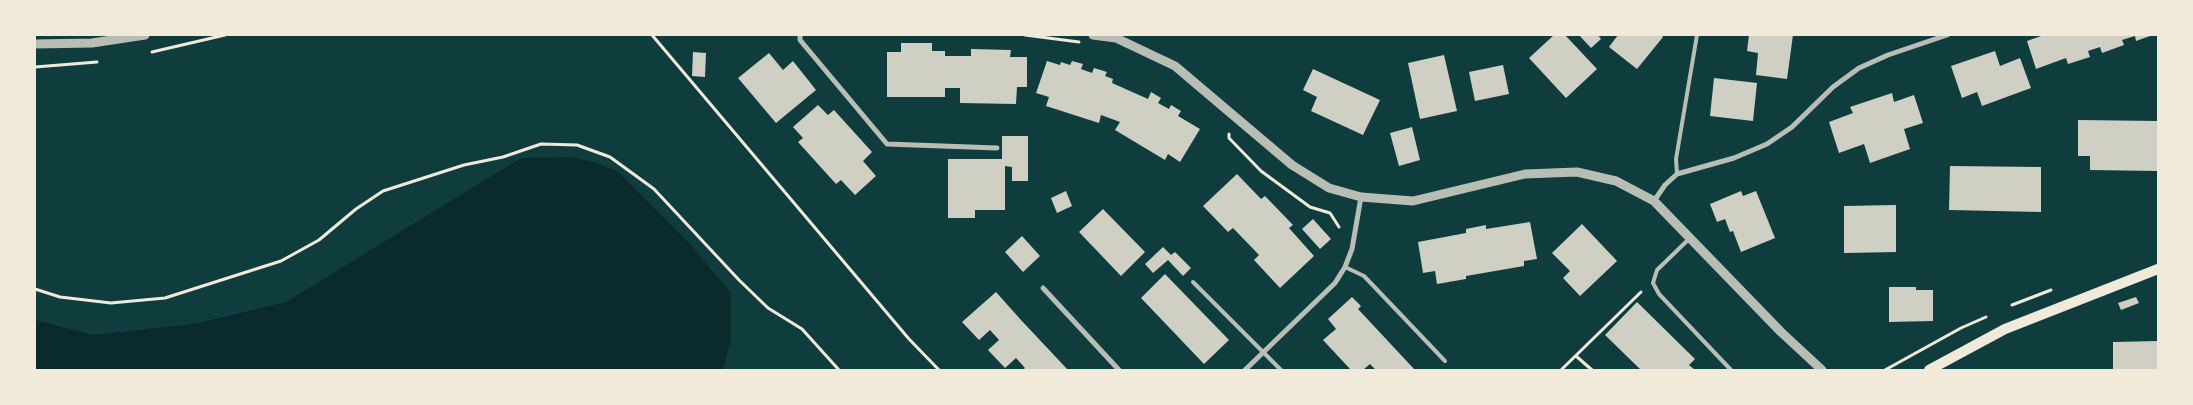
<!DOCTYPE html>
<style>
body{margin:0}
#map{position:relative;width:2193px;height:405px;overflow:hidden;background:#0f3d3e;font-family:"Sofia Sans Condensed",sans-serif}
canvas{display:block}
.frame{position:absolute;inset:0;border:36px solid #f1e9da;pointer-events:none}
</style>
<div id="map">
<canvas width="2193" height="405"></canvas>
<div class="frame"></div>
</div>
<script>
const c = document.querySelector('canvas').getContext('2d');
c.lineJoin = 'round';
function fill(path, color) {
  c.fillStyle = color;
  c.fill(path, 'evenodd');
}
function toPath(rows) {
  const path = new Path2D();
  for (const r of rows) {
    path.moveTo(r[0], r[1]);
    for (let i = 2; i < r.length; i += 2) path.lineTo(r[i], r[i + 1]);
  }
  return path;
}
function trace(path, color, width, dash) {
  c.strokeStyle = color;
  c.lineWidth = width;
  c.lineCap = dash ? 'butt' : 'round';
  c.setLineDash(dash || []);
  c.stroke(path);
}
fill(toPath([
 [572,157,593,162,617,171,690,244,731,293,731,339,723,370,35,370,35,320,93,335,194,324,286,302,521,158]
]), '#0a2a2b');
fill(toPath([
 [1554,35,1565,35,1597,69,1566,98,1529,58],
 [1579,35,1598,35,1601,39,1591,48],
 [1618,35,1661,35,1663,37,1637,69,1609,47],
 [1749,35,1793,35,1787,79,1756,75,1758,53,1747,51],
 [2044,35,2153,35,2136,41,2135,36,2122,40,2124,45,2102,53,2100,47,2088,51,2090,57,2068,64,2066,58,2036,69,2027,41],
 [901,43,932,43,932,51,945,51,945,56,971,56,971,49,1011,50,1010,57,1027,57,1027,87,1017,87,1016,104,960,103,960,88,945,88,945,97,887,97,887,52,901,52],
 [1995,51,2000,66,2020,58,2031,88,1982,106,1977,92,1962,98,1951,66],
 [693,52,706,53,705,77,692,76],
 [769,53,783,70,793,61,816,90,776,123,738,78],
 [1444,55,1457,111,1420,119,1408,63],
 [1047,61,1060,65,1061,62,1070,65,1072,61,1083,64,1081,69,1092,73,1094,68,1107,72,1105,76,1113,79,1112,83,1148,99,1151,92,1161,98,1158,103,1169,109,1171,105,1181,111,1178,116,1200,129,1180,162,1168,154,1165,160,1115,130,1120,122,1101,115,1099,123,1046,106,1049,97,1036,93],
 [1503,65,1509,94,1475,101,1469,72],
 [1313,69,1380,100,1363,135,1311,111,1317,97,1303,90],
 [1714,78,1757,83,1753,121,1710,116],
 [1892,93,1894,102,1914,95,1923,123,1904,129,1910,149,1870,163,1864,144,1839,153,1829,122,1853,113,1850,107],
 [818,105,828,115,834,110,872,152,863,161,876,176,855,195,841,180,836,184,798,142,803,138,793,127],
 [2078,120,2158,121,2158,171,2090,170,2090,156,2078,156],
 [1412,127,1420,160,1399,166,1390,133],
 [1002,136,1028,136,1028,181,1012,181,1012,167,1005,166,1005,210,975,210,975,218,948,218,948,159,1002,159],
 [1950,166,2041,167,2041,212,1949,210],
 [1237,174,1261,199,1265,196,1293,225,1289,228,1314,256,1280,288,1254,260,1259,255,1233,228,1228,232,1203,206],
 [1066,191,1072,206,1057,213,1051,198],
 [1741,191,1743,196,1756,191,1775,238,1741,252,1733,231,1730,232,1725,219,1717,222,1710,204],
 [1896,205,1896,252,1844,253,1844,206],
 [1103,209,1145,252,1121,276,1079,232],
 [1313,219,1331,239,1320,249,1302,229],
 [1530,222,1537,259,1524,261,1524,266,1466,276,1466,279,1437,284,1435,271,1423,273,1418,242,1466,233,1466,229,1486,225,1486,229],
 [1582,224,1617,261,1580,296,1563,278,1570,271,1552,253],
 [1022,236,1040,256,1023,272,1005,252],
 [1163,247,1171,255,1175,252,1191,268,1183,276,1168,260,1153,273,1145,264],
 [1165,274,1229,340,1204,364,1141,298],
 [1889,287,1916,287,1916,290,1933,290,1933,321,1889,322],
 [996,292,1021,320,1068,370,1023,370,1025,368,1016,358,1005,368,988,350,999,340,990,330,979,340,962,322],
 [1352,297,1361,306,1358,309,1415,370,1376,370,1370,364,1363,370,1351,370,1323,340,1336,329,1328,319],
 [2136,297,2139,303,2121,310,2118,303],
 [1637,302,1695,359,1689,365,1695,370,1641,370,1605,335],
 [2158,341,2158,370,2113,370,2113,342]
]), '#cfcfc3');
trace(toPath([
 [652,35,909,339,939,370],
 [1025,35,1079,42],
 [152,52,225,35],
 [35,67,97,62],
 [1229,134,1229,138,1261,171,1310,207,1330,213,1339,227],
 [35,289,60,297,111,303,165,298,281,261,319,240,356,209,383,191,464,165,503,157,541,144,577,145,610,157,654,189,739,280,768,308,802,329,839,370],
 [2012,305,2051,290],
 [1576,356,1592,370],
 [1561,370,1641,292],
 [1885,370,1961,328,1986,317]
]), '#f1e9da', 3);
trace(toPath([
 [1677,174,1676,159,1697,35],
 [1690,238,1657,270,1653,283,1659,294,1731,370],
 [1345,267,1364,276,1445,361],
 [1193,282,1281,370]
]), '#b8beb3', 4);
trace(toPath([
 [800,35,800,40,887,144,997,148],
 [1654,201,1665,185,1677,174,1734,158,1767,144,1792,127,1833,87,1859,68,1888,55,1947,35],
 [1043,288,1119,370],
 [1245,370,1335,283,1345,267,1352,249,1361,197]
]), '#b8beb3', 5);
trace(toPath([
 [1093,35,1116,38,1175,66,1292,165,1329,188,1361,197,1413,201,1525,174,1577,172,1616,181,1654,201,1781,332,1822,370],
 [35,44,92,43,145,35]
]), '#b8beb3', 9);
trace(toPath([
 [1929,370,2005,329,2158,269]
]), '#f1e9da', 10);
</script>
